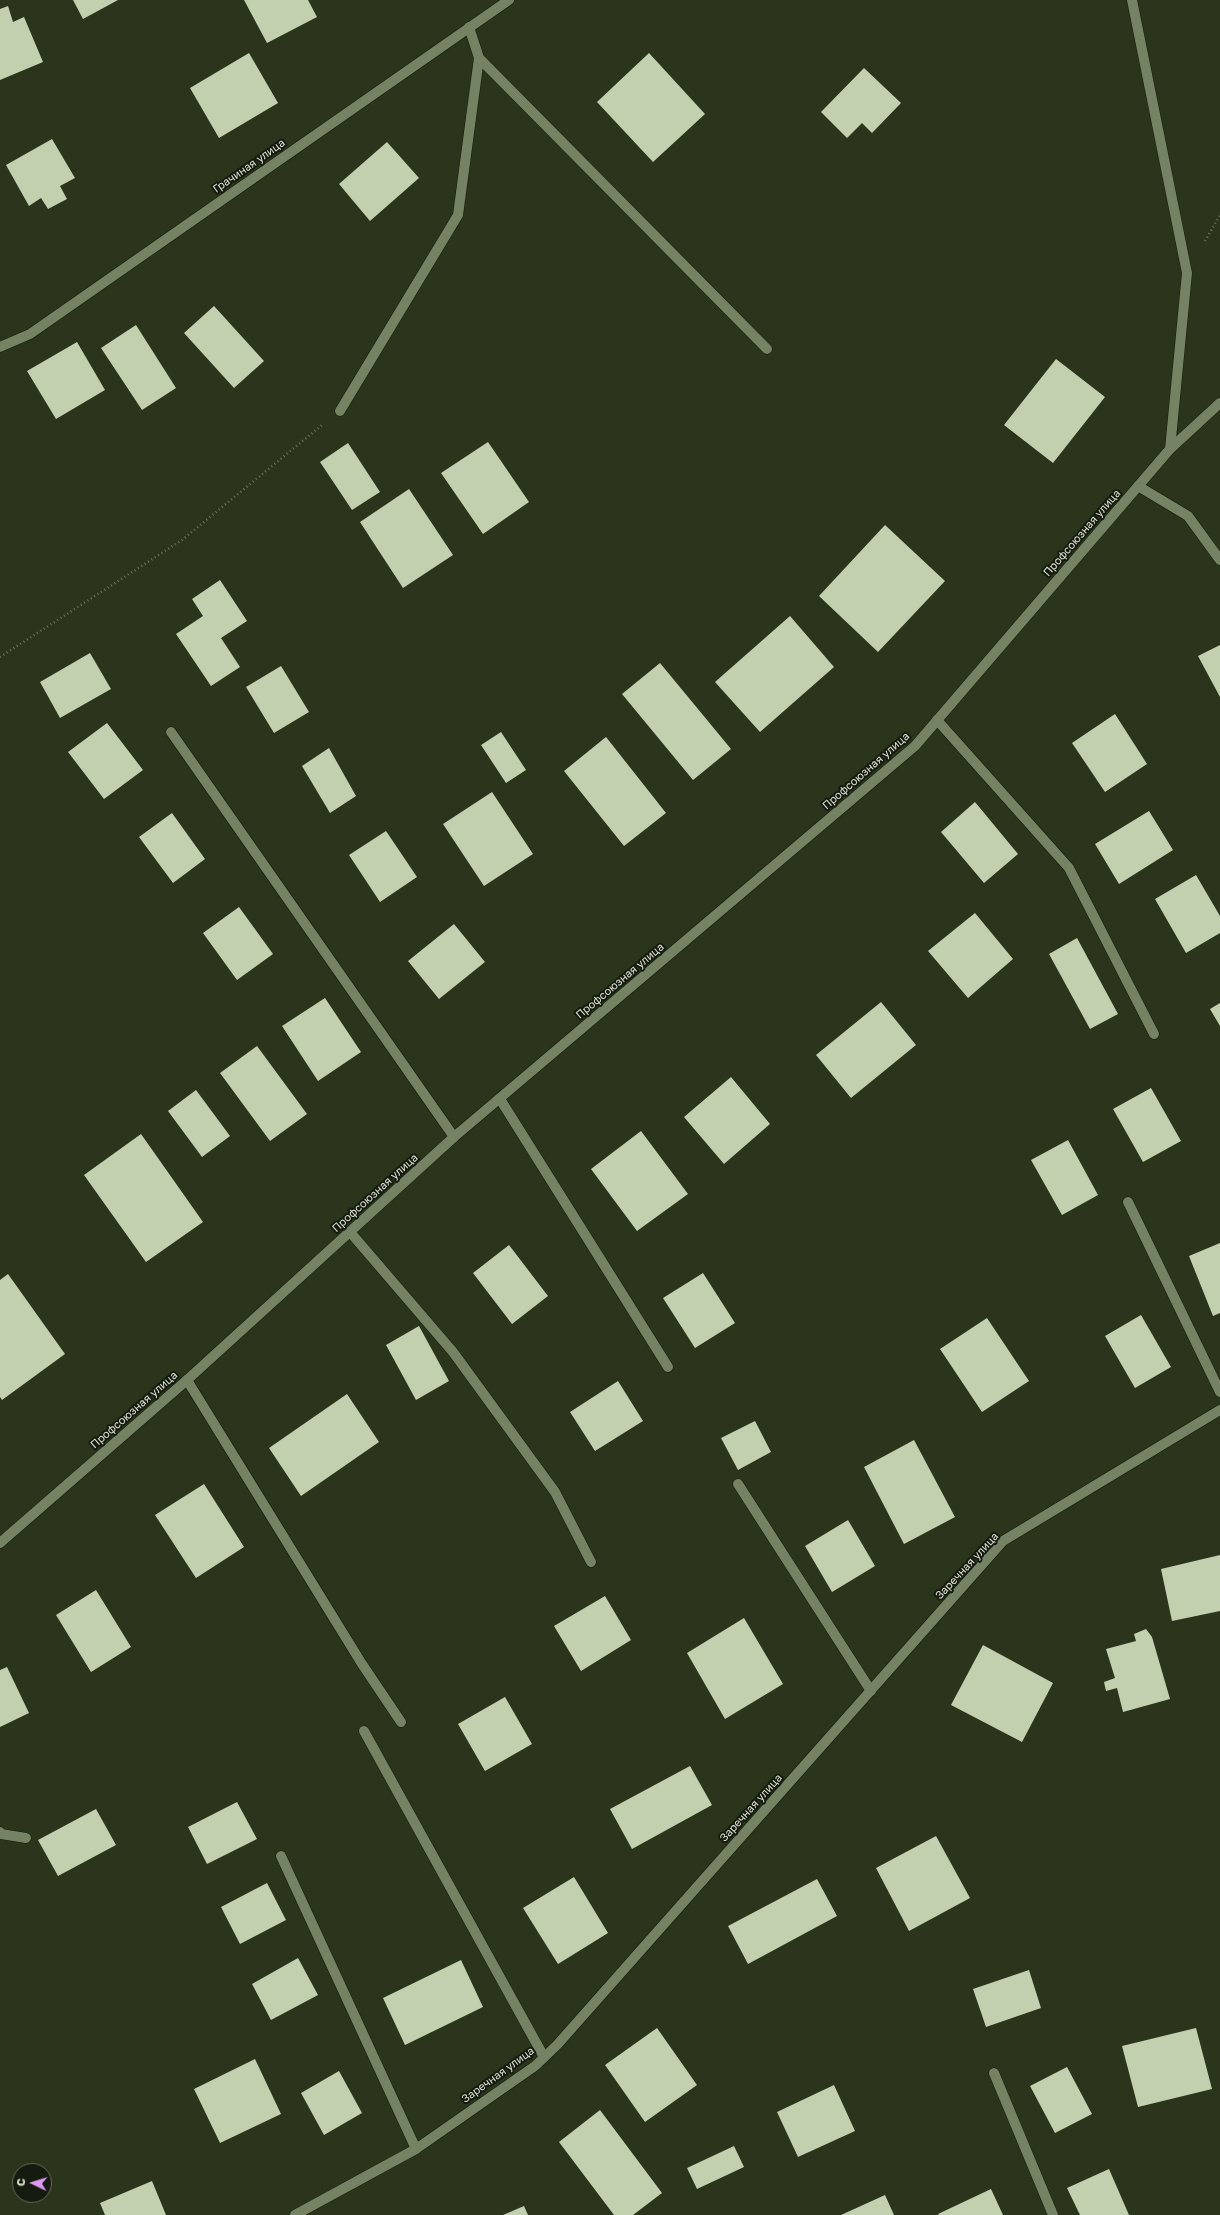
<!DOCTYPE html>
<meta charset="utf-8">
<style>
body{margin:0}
#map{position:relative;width:1220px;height:2215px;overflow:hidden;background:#2b351b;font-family:"Golos Text",sans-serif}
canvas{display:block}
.north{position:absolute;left:12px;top:2163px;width:40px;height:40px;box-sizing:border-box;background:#161b0f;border:1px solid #646a5d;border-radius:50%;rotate:274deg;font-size:11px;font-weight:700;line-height:16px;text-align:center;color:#dae1d1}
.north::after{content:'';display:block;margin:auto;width:14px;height:18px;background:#dd99f4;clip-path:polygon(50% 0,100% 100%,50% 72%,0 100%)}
</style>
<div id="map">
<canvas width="1220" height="2215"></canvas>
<div class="north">С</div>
</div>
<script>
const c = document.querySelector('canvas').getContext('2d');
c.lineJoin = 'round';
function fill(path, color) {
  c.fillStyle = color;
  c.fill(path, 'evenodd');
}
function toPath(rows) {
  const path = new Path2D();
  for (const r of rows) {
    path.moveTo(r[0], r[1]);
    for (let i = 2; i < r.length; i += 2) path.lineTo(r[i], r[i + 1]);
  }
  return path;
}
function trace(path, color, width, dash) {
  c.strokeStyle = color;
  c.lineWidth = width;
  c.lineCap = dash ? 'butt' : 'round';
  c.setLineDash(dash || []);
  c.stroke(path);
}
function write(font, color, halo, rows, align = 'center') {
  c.font = font + ' "Golos Text",sans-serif';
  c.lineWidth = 4;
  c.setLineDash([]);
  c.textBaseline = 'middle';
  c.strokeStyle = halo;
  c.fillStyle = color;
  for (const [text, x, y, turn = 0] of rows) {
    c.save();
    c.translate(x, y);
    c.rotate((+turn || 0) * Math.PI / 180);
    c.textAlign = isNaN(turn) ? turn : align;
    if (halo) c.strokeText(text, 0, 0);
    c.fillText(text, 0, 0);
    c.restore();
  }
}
fill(toPath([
 [73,0,118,0,83,19],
 [244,0,308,0,317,17,267,43],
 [8,6,13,22,24,17,43,62,0,80,0,9],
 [249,53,278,103,219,138,190,88],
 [649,53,705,114,653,162,597,102],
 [864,68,901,103,872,133,862,123,847,138,821,112],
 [52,139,75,178,60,186,67,199,48,209,41,198,29,206,6,165],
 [387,142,419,178,370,221,339,184],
 [214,306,264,361,234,388,184,333],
 [136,325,176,388,142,410,101,348],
 [77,342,105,390,56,419,27,371],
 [1056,359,1105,397,1053,463,1004,425],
 [488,442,529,502,483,534,441,473],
 [348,443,380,492,352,510,320,462],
 [409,489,453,555,403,588,360,522],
 [885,525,945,581,878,652,819,596],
 [220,580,247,621,221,638,240,667,211,686,176,634,203,616,192,599],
 [790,616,834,667,760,732,715,682],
 [1220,645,1220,697,1198,656],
 [90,653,111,689,60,718,40,682],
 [660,663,731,749,693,780,622,694],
 [281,666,309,712,274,733,246,687],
 [1115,714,1147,764,1105,792,1072,743],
 [107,723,143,770,104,799,68,752],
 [501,732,526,770,506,783,481,745],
 [606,737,666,813,624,846,564,771],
 [329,748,356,796,330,813,302,766],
 [492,792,533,854,484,886,443,824],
 [975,802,1018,854,984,883,941,832],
 [1149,811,1173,850,1119,884,1095,844],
 [172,813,205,859,173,883,139,837],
 [386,831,417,877,380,902,349,855],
 [1196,875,1220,916,1220,933,1186,953,1155,899],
 [239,907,273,954,237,980,203,933],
 [975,913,1013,959,968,998,928,951],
 [454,924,485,962,439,999,408,961],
 [1077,938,1118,1014,1090,1029,1049,954],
 [325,998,361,1052,318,1081,282,1026],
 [881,1002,916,1045,851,1098,816,1055],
 [1220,1003,1220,1026,1210,1009],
 [257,1046,307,1114,270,1141,220,1073],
 [731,1077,770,1124,724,1164,684,1117],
 [1151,1088,1181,1141,1143,1162,1113,1109],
 [196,1090,230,1136,202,1157,168,1111],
 [641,1131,688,1194,637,1231,591,1169],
 [141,1134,203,1222,146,1262,84,1175],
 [1068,1140,1098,1195,1062,1215,1031,1160],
 [1220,1243,1220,1313,1213,1316,1189,1256],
 [509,1245,548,1296,512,1324,473,1273],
 [703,1273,735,1323,695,1348,663,1298],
 [8,1274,65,1354,2,1400,0,1397,0,1280],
 [1141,1315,1171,1367,1135,1388,1105,1336],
 [987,1318,1029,1381,982,1412,940,1349],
 [419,1326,449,1381,416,1400,386,1345],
 [618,1381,643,1421,595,1451,570,1412],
 [347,1394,379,1442,301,1496,269,1448],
 [755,1421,771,1452,738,1470,721,1438],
 [914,1440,955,1517,904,1544,864,1467],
 [204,1484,244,1547,196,1578,155,1515],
 [848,1520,875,1566,832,1592,805,1546],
 [1220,1555,1220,1611,1172,1621,1161,1569],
 [96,1590,131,1647,91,1672,56,1615],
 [605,1596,631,1640,581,1671,554,1626],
 [744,1618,783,1684,725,1719,687,1653],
 [1146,1629,1152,1637,1170,1699,1123,1712,1117,1688,1106,1691,1104,1682,1115,1678,1106,1649,1136,1641,1134,1634],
 [983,1645,1053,1683,1022,1742,951,1705],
 [7,1667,29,1713,0,1727,0,1670],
 [505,1697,532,1744,485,1771,458,1724],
 [690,1766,712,1805,632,1849,610,1809],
 [237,1802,257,1839,207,1864,188,1827],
 [96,1809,116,1845,58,1876,38,1840],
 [936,1836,970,1898,909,1931,876,1868],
 [574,1877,608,1933,558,1964,523,1908],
 [817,1879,837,1916,748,1964,728,1926],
 [267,1883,286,1920,240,1944,221,1907],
 [298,1958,318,1995,271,2020,252,1984],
 [461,1960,483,2007,405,2045,383,1998],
 [1029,1970,1041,2008,986,2027,973,1989],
 [657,2028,697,2085,645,2122,605,2065],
 [1196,2028,1212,2089,1138,2107,1122,2046],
 [255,2059,281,2114,220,2143,194,2089],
 [1067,2067,1092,2114,1055,2133,1030,2086],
 [339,2071,362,2113,324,2135,301,2093],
 [834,2085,855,2131,798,2157,777,2112],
 [600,2110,662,2193,633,2215,614,2215,559,2142],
 [734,2146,744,2167,697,2189,687,2168],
 [1109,2169,1129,2215,1080,2215,1067,2188],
 [152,2181,166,2215,105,2215,100,2203],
 [991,2189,1003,2215,939,2215,938,2214],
 [885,2195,894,2215,841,2215],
 [524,2206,528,2215,503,2215]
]), '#c3d0b0');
const lane = toPath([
 [1132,0,1187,273,1170,449],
 [479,58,767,349],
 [340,411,458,215,479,58,469,27],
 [1138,486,1188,516,1220,560],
 [937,720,1069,868,1154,1034],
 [171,732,454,1137],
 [500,1099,668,1367],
 [1128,1202,1220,1392],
 [350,1232,453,1352,555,1492,591,1562],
 [187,1380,362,1664,401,1722],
 [738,1484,871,1691],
 [364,1731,544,2057],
 [0,1832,1,1834,26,1838],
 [281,1856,416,2149],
 [994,2073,1053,2215]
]);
const street = toPath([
 [0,347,30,334,509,0],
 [0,1543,187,1380,454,1137,915,746,1170,449,1220,403],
 [295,2215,416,2149,535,2066,557,2045,1003,1541,1220,1410]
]);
trace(lane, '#141c04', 11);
trace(street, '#141c04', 11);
trace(toPath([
 [1205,241,1220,215],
 [0,657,182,540,322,425]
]), '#6c755f', 2.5, [1, 3]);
trace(lane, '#768264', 10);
trace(street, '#768264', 10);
write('11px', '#dae1d1', '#161b0f', [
 ["Грачиная улица",249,166,-35],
 ["Профсоюзная улица",1082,533,-49],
 ["Профсоюзная улица",866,771,-41],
 ["Профсоюзная улица",620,981,-40],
 ["Профсоюзная улица",375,1193,-42],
 ["Профсоюзная улица",134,1410,-41],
 ["Заречная улица",967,1566,-47],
 ["Заречная улица",751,1808,-48],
 ["Заречная улица",498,2075,-36]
]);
</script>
